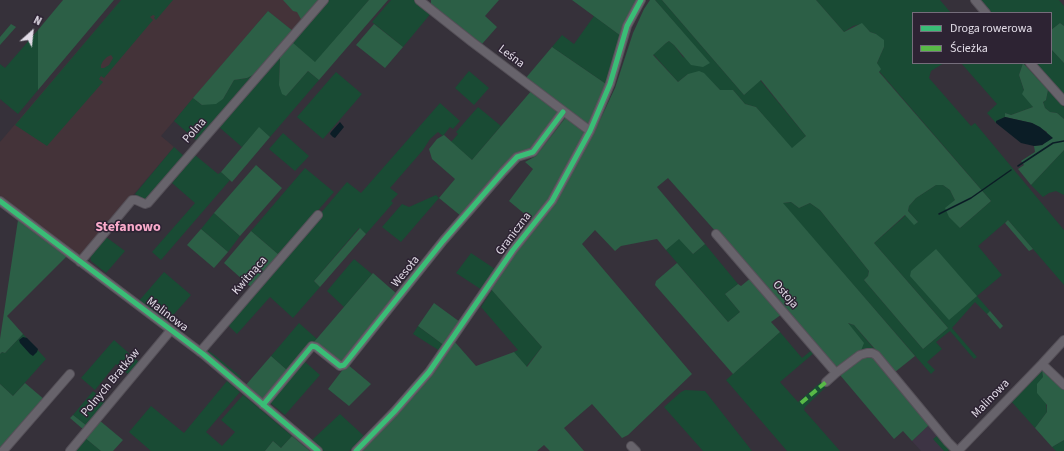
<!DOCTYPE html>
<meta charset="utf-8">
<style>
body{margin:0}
#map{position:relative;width:1064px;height:451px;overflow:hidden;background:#36313a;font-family:"Source Sans 3",sans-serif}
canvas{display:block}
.legend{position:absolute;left:912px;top:12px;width:140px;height:52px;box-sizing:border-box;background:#2d2333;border:1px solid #756d7b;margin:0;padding:5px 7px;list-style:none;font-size:12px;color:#e2dce7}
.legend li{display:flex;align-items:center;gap:8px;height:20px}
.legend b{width:20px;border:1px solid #756d7b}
.north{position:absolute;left:12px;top:12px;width:40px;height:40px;-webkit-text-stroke:3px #2d2333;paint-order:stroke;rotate:27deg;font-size:11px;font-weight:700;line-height:16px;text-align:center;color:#e2dce7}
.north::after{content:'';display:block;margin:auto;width:14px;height:18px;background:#e2dce7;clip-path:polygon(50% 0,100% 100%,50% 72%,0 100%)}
</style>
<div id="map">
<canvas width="1064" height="451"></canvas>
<ul class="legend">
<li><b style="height:5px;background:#3abd76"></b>Droga rowerowa</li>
<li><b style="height:5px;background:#58b947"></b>Ścieżka</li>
</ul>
<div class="north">N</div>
</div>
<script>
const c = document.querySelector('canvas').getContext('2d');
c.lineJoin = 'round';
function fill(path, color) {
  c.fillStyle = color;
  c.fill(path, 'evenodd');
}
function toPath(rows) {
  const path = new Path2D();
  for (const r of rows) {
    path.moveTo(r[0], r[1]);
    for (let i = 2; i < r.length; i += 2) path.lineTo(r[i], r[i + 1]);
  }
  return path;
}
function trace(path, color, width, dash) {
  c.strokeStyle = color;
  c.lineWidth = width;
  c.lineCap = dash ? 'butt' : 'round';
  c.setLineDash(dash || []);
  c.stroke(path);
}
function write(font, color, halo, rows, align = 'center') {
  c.font = font + ' "Source Sans 3",sans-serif';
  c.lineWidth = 3;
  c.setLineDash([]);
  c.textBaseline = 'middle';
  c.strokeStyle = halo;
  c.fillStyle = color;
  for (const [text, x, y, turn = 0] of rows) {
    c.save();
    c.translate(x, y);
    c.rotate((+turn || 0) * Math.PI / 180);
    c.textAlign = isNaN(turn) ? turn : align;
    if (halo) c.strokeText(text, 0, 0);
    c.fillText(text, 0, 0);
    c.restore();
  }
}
fill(toPath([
 [929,425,951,448,948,451,921,451,912,441]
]), '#3d3444');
fill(toPath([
 [121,0,319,0,293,31,268,11,161,136,174,147,82,255,76,256,0,199,0,142]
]), '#443339');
fill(toPath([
 [121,0,173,0,156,20,154,18,155,16,153,15,150,17,153,20,104,78,101,76,99,79,103,82,47,146,15,125],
 [111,55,113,58,109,65,104,68,101,68,101,65,103,61,107,57],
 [328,0,369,0,315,63,292,42],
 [391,0,417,0,432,12,403,47,372,22],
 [655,0,662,0,744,95,760,80,806,136,792,149,756,107,745,104,733,90,720,90,713,83,688,74,678,82,653,54,666,43,669,41,674,45,683,57,709,63],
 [816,0,940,0,951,13,913,13,913,63,944,63,931,71,929,78,971,126,975,123,1064,230,1064,285,1008,220,978,246,1002,275,977,296,990,311,987,314,975,302,952,328,977,357,974,359,950,331,936,342,942,349,927,362,935,370,931,374,782,203,791,202,799,208,810,203,820,210,869,271,868,276,864,280,923,349,948,328,874,243,906,215,914,224,918,222,908,211,909,206,916,198,936,185,943,185,950,190,955,200,952,204,960,228,991,201,879,71,877,63,884,47,876,34,870,32,862,24,853,26,844,32],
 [981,0,1059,0,1064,6,1064,26,1060,23,1051,30,1051,13,992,13],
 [594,16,621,36,606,84,552,47,562,35,574,44],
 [38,30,38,90,18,114,0,99,0,64,5,68],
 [1051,49,1064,63,1064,95,1036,63,1051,63],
 [280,57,279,85,286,96,308,71,319,80,270,137,259,128,242,147,219,127],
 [961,63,1023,63,1019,75,1024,90,1033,107,1011,115,1005,113,1005,117,997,121,996,123,987,113,997,104],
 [469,71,489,88,474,105,455,88],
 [336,72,362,94,323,139,297,117],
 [257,73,198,142,174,121,193,98,202,105,223,99,234,80,247,78],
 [1048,90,1064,107,1064,119,1057,113,1050,112,1045,108,1043,102,1046,100],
 [440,103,460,121,453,129,450,127,443,136,438,132,430,139,423,150,390,188,398,194,391,201,393,203,366,234,359,228,314,281,320,287,293,318,270,297,237,334,227,324,347,182,361,193],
 [478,107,501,126,472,160,451,142,458,134,456,132],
 [283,133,309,156,295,171,269,149],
 [174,147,184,156,147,199,142,199,135,194],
 [1064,150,1064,195,1056,191,1049,193,1043,197,1031,185],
 [195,155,218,174,221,172,230,180,161,260,152,252,195,203,172,183],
 [305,168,334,192,279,255,251,231],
 [436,195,439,198,401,242,382,227,402,204,409,207],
 [214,213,240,236,228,252,201,229],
 [106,237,125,251,106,273,91,261,90,255],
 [679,238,693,254,705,244,738,284,725,294,740,312,728,322,666,250],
 [471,253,495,269,482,290,456,273],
 [354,259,372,274,344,307,327,291],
 [164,272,191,295,168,321,164,322,138,302],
 [492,290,542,347,526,367,514,352,518,350,481,307],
 [299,323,317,339,288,371,271,356],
 [847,323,854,325,876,351,860,353],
 [418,326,445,346,440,351,413,334],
 [780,332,802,358,813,349,815,352,780,382,798,402,822,381,825,383,827,386,805,407,804,410,840,451,787,451,726,380],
 [23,334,46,359,13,396,0,384,0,354,2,352,5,353],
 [114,340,140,363,129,375,116,364,95,390,81,378],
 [206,349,217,357,241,377,239,378,207,352],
 [304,361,320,375,285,415,269,402],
 [1042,370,1047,412,1035,428,1011,401],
 [227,381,240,392,206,432,222,446,235,432,221,420,243,395,292,436,281,448,273,441,265,451,151,451,129,432,151,406,184,433],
 [685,390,705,391,752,451,703,451,664,407,681,392],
 [93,391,107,402,87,426,73,415],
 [340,414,364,436,349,451,323,451,312,440],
 [938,435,951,448,948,451,944,451,933,439],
 [84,437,101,451,72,451],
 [1064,440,1064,451,1056,451,1052,447]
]), '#194b34');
fill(toPath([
 [63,0,114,0,38,90,38,30],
 [283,0,319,0,302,21,297,12,293,11],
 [369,0,388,0,319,80,308,71,286,96,282,94,279,85,280,57,292,42,315,62],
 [431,0,499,0,485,16,497,27,482,44,431,4],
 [572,0,638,0,621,36],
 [650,0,655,0,710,63,703,67,691,65,674,45,669,41,666,43,653,55,678,82,688,74,699,71,704,73,720,90,733,90,745,104,756,107,792,148,806,136,761,80,744,95,662,0,816,0,844,32,862,23,870,32,876,34,884,40,884,47,877,63,881,69,879,72,991,201,960,228,949,217,945,208,955,200,950,190,943,185,936,185,916,198,909,206,908,211,918,222,914,225,905,215,874,243,948,328,923,349,864,280,868,276,869,271,820,210,810,203,799,208,791,202,783,203,915,356,895,372,854,325,848,323,864,343,860,353,838,369,668,178,657,187,705,244,693,254,679,239,666,250,657,239,621,246,615,251,595,230,582,244,692,374,628,435,622,438,592,404,564,428,584,451,550,451,544,445,537,451,359,451,417,393,416,391,454,341,476,366,514,352,527,367,542,347,490,288,560,190,600,120,615,88,633,33,644,9],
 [268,11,293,31,257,73,247,78,234,80,223,99,216,104,202,105,193,98],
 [1060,23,1064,26,1064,63,1051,49,1051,30],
 [11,24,16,27,0,45,0,37],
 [374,24,403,47,385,68,356,45],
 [552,47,606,84,589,125,584,126,525,79],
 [1023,63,1048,90,1046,100,1043,102,1045,108,1050,112,1057,113,1064,119,1064,150,1031,185,1018,169,1024,165,1021,161,1035,152,1034,146,1043,145,1047,132,1032,123,1005,117,1005,113,1011,115,1033,107,1022,94,1024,90,1019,75],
 [532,90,559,111,532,149,515,154,461,216,439,198,455,179,432,159,429,149,437,139,444,135,472,160],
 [566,117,585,133,553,193,533,221,509,201,533,169,525,162,536,156],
 [259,127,270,137,232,182,221,172],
 [256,165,282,188,240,236,214,213],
 [18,220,67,256,7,316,23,334,5,353,2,352,0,354,0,339],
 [1008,220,1033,249,1029,251,1005,223],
 [360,228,366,234,320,287,314,281],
 [201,229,228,252,214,268,187,245],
 [251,231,279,255,252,288,224,263],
 [936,249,977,296,949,320,910,276,911,271],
 [677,263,728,322,740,312,725,294,738,284,741,286,752,277,782,314,771,322,780,332,733,374,655,285,656,281],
 [373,273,397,294,342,363,314,342],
 [434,303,460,322,445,346,418,326],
 [990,311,1003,326,1000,329,987,314],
 [271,356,288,371,262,401,245,386],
 [863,356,871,356,876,358,929,425,912,441,903,431,894,439,840,375],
 [347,364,371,384,349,406,328,389],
 [1042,370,1064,388,1064,440,1052,447,1035,428,1047,412,1047,405,1037,393,1037,384,1043,377],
 [25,383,45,400,0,451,0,384,13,396],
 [73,415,87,426,84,430,70,418],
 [99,420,123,440,113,451,101,451,84,437],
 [292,436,310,451,265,451,273,441,281,448]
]), '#2c5f46');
fill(toPath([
 [1005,117,1032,123,1040,127,1053,138,1042,145,1034,146,1021,143,996,123,996,121],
 [340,122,344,127,335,138,333,137,330,134,331,132],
 [23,337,27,338,38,349,37,352,33,356,30,354,20,343,19,340]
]), '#0b1d26');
trace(toPath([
 [1018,166,1053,143,1064,141],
 [939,214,971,198,1011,170]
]), '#0b1d26', 1.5);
const minor = toPath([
 [419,0,472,42,590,131],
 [975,0,986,13],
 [1030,63,1064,101],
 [0,201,203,354,318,451],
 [716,234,836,373,860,355,867,353,872,353,876,355,948,442,957,451],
 [80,262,132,200,136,200,145,204,148,203,324,0],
 [200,352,318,215],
 [1042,364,1064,385],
 [826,382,836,373],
 [263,405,312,346,316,347,340,366,344,365,443,241,503,172,517,157,533,152,563,112],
 [631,446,636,451],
 [3,451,70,374],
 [70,451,171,330],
 [356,451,394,412,429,372,513,250,552,201,590,131,610,84,627,26,641,0],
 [958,451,1042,364,1064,340]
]);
trace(minor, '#555058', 10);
trace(minor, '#67636b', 8);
trace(toPath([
 [801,403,826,382]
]), '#58b947', 4, [8, 4]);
trace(toPath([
 [0,201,203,354,318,451],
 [263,405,312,346,316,347,340,366,344,365,443,241,503,172,517,157,533,152,563,112],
 [356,451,394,412,429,372,513,250,552,201,590,131,610,84,627,26,641,0]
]), '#3abd76', 5);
write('12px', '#e2dce7', '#2d2333', [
 ["Leśna",511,57,37],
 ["Polna",195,131,-49],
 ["Graniczna",514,234,-53],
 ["Wesoła",406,272,-51],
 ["Kwitnąca",250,276,-49],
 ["Ostoja",785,295,49],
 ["Malinowa",167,315,37],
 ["Polnych Bratków",111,383,-50],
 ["Malinowa",991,399,-46]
]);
write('bold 14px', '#f9aaca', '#2d2333', [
 ["Stefanowo",128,228]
]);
</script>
